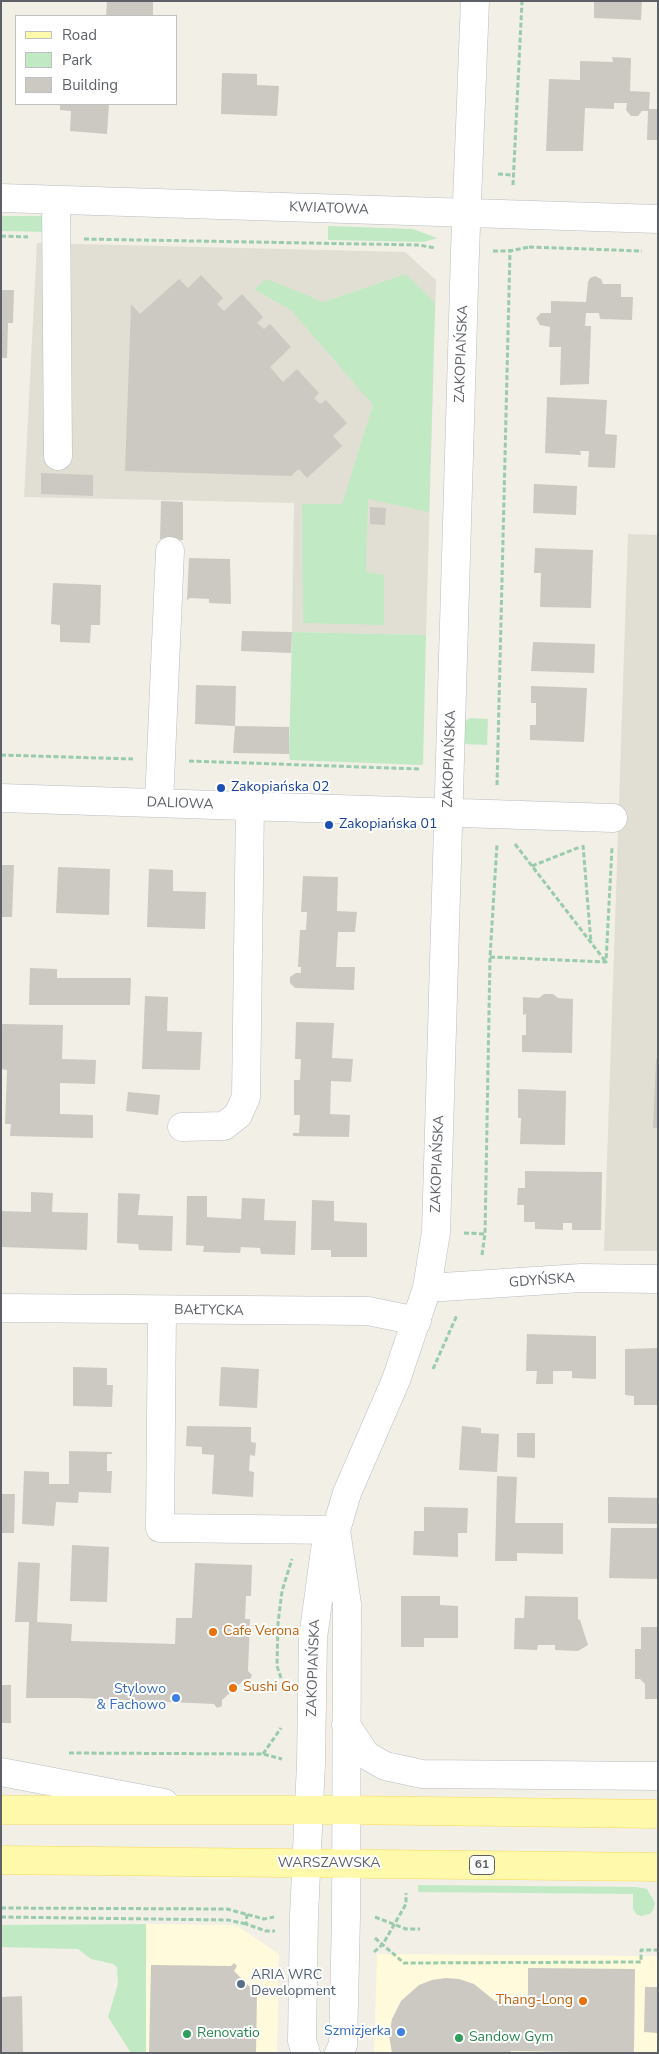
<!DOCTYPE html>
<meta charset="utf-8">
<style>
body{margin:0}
#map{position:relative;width:659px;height:2054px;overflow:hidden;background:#f1efe6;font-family:"Nunito Sans",sans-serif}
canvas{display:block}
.frame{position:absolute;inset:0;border:2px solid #5d6167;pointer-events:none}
.legend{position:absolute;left:15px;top:15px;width:162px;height:90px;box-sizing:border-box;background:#fff;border:1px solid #bec0c2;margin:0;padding:6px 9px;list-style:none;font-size:15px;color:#5d6167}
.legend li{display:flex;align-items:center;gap:10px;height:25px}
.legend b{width:25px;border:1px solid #bec0c2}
</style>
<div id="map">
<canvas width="659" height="2054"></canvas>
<div class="frame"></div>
<ul class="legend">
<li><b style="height:6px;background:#fff9ac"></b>Road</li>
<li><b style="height:14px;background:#c1eac4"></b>Park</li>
<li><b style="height:14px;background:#ccc9c3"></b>Building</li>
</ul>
</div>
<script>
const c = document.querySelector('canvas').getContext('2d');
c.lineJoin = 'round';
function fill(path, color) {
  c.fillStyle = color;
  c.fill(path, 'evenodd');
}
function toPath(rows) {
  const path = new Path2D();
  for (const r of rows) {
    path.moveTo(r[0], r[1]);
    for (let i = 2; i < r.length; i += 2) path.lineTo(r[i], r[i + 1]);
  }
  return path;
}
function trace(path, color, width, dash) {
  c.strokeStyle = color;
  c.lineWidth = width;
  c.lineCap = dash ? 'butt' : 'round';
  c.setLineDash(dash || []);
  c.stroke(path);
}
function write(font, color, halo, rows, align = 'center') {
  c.font = font + ' "Nunito Sans",sans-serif';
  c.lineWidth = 4;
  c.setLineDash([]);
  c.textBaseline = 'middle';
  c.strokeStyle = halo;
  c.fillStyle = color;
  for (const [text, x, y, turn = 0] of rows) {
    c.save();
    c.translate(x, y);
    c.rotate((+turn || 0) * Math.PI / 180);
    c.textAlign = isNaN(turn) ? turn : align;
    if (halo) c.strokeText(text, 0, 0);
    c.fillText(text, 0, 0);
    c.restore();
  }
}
fill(toPath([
 [146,1924,236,1925,279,1954,277,2053,146,2053],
 [377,1954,658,1956,658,2053,374,2053]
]), '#fffadc');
fill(toPath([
 [37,243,405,252,436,280,426,635,292,632,294,503,24,497],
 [628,534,658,535,658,1251,604,1251]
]), '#e1dfd4');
fill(toPath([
 [1,216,44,216,49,232,1,231],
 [328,226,413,229,437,238,424,242,328,240],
 [406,274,435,303,429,512,368,499,366,572,384,575,384,625,303,623,302,504,342,504,373,405,291,310,254,289,267,279,323,302],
 [292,632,426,635,423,765,290,760,289,754],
 [470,718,488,719,487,745,465,744,465,721],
 [418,1885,636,1887,647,1889,655,1903,653,1910,650,1914,641,1916,636,1914,633,1909,633,1894,418,1892],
 [146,1924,146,2053,131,2053,108,2017,118,1984,117,1967,113,1964,91,1959,78,1949,1,1947,1,1925]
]), '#c1eac4');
fill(toPath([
 [107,1,153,1,153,16,106,16],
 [594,1,642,1,641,20,594,18],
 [612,57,631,58,630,91,650,92,649,109,658,109,658,140,647,140,648,111,642,111,638,116,631,116,626,110,627,103,614,103,614,109,585,108,583,151,546,151,549,79,580,80,580,61,613,62],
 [222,73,257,74,257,85,279,86,277,116,221,114],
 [60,104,109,104,107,134,70,131,71,111,60,110],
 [201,275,223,298,217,304,224,311,242,294,263,317,257,323,264,329,270,324,291,347,270,367,283,382,297,369,319,393,314,398,320,404,326,400,347,423,333,436,342,446,307,478,299,469,291,476,125,471,131,304,140,314,179,279,188,288],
 [595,276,601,279,603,284,621,284,621,297,633,297,632,320,600,319,599,313,586,313,585,326,591,326,589,384,560,385,561,347,549,347,550,327,540,325,536,318,541,313,551,313,551,301,586,302,588,282,590,278],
 [1,290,14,290,13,323,8,323,7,358,1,358],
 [547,397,607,400,605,434,617,435,615,468,588,467,589,451,580,451,581,455,545,453],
 [41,473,93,475,93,496,41,494],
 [534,484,577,486,576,515,533,513],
 [161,501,183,502,183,540,160,539],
 [370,507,386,508,385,525,370,524],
 [535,548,593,550,591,608,540,607,541,573,534,573],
 [189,558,230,559,231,604,209,603,209,599,190,598,187,600],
 [53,583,101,585,100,625,91,625,90,643,60,642,60,625,51,624],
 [242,631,292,632,291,653,241,651],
 [533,642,595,644,594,673,531,671],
 [196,685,236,686,235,726,195,724],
 [531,686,587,688,584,742,530,740,530,725,536,725,536,703,531,703],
 [235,726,289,727,289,754,233,753],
 [1,865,14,865,12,917,1,917],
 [58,867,110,869,109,915,56,913],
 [149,869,173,870,173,891,206,892,205,929,147,927],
 [303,876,338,877,337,911,357,912,355,932,338,932,336,967,355,967,354,990,295,988,290,983,290,977,296,973,301,973,301,967,298,967,300,930,306,930,307,912,301,912],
 [30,968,57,969,57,978,131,978,130,1005,29,1005],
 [544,994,553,994,558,998,573,999,572,1053,522,1052,522,1035,526,1035,526,1014,523,1015,523,997,539,998],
 [145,996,168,997,167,1031,202,1032,200,1070,142,1069],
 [296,1022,334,1023,332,1058,353,1059,351,1082,331,1081,330,1114,350,1115,349,1137,293,1136,293,1133,299,1133,300,1115,294,1115,294,1080,300,1080,301,1059,295,1059],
 [1,1024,63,1025,62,1059,96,1060,95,1084,60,1083,60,1114,93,1115,93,1138,10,1136,11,1124,5,1124,7,1070,1,1069],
 [656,1059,658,1059,658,1128,653,1128],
 [518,1089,566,1091,565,1145,520,1144,521,1118,518,1118],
 [128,1092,160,1095,158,1115,126,1111],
 [525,1171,602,1172,601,1230,572,1230,572,1223,563,1223,563,1230,535,1229,535,1222,524,1222,524,1205,517,1205,518,1188,525,1188],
 [31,1192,53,1193,52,1212,88,1213,87,1250,1,1247,1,1211,31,1212],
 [118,1193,140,1194,138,1215,173,1216,172,1251,139,1250,138,1244,117,1243],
 [187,1196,207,1196,207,1217,241,1219,242,1198,265,1199,264,1220,296,1221,295,1255,261,1254,260,1248,241,1247,240,1253,203,1252,204,1246,186,1245],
 [312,1200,334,1201,334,1221,367,1223,367,1257,331,1257,331,1250,311,1250],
 [527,1334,596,1336,596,1379,572,1378,572,1371,553,1371,553,1384,536,1384,537,1371,526,1371],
 [658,1348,658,1405,634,1405,634,1396,625,1395,625,1349],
 [73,1367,107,1368,107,1385,113,1385,112,1407,73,1406],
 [221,1367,259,1369,257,1408,219,1406],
 [187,1426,251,1427,251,1442,256,1443,255,1456,250,1455,249,1471,254,1472,253,1497,212,1494,214,1455,202,1454,202,1447,186,1446],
 [462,1426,481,1428,481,1433,499,1434,497,1472,459,1470],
 [517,1433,535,1433,535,1458,517,1457],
 [69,1451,112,1452,112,1454,107,1454,107,1471,112,1471,111,1493,79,1492,78,1503,56,1502,54,1526,22,1524,24,1471,49,1472,49,1484,69,1484],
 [497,1476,517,1477,515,1523,563,1523,563,1554,517,1553,517,1561,495,1561],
 [1,1494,15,1494,14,1533,1,1533],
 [608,1497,658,1498,658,1524,608,1523],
 [424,1507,468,1508,467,1533,458,1533,458,1557,413,1555,414,1531,424,1531],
 [611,1528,658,1528,658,1579,609,1578],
 [72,1545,109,1547,107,1602,70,1601],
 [18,1562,40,1563,37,1622,72,1624,71,1641,175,1644,176,1618,192,1618,195,1563,252,1565,251,1596,246,1596,245,1619,250,1619,248,1671,252,1675,251,1678,247,1681,244,1680,222,1700,222,1706,217,1708,214,1704,79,1698,26,1698,29,1622,15,1622],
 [401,1596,440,1596,440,1605,458,1606,458,1638,424,1638,424,1647,401,1647],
 [525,1596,578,1597,578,1619,580,1620,588,1645,578,1651,555,1650,555,1645,538,1645,537,1650,514,1649,515,1618,524,1618],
 [641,1627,658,1627,658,1699,645,1699,645,1684,640,1679,635,1679,635,1649,641,1649],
 [1,1685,11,1685,11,1723,1,1723],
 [234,1963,237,1966,234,1971,253,1990,258,1987,260,1990,257,1994,256,2053,149,2053,151,1965,231,1966],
 [528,1968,635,1969,634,2053,511,2051,511,2053,392,2053,389,2035,392,2019,401,2001,419,1985,432,1980,446,1978,459,1979,474,1984,495,2001,528,2003],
 [645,1987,658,1987,658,2033,644,2032],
 [22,1996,23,2052,1,2053,1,1997]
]), '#ccc9c3');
const minor = toPath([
 [1,198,658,219],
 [56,200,58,456],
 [1,798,613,818],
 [159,803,170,551],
 [182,1127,224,1126,238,1115,246,1097,250,806],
 [427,1288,581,1278,658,1279],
 [1,1308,368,1311,417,1321],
 [162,1310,160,1528,336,1530],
 [336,1530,347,1604,346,1917,343,2045,339,2053],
 [346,1725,366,1755,385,1766,422,1774,658,1776],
 [1,1772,164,1803],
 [306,2053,302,2041,304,1916,311,1763,313,1638,325,1550,336,1530,347,1493,396,1380,427,1288,436,1232,465,252,475,1]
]);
const major = toPath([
 [1,1810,346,1810,658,1814],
 [1,1860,658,1867]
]);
trace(minor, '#babdc2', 29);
trace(major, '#fcdc54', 29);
trace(toPath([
 [498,174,512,175],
 [513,185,522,1],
 [1,236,28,237],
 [84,239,419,245,435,248],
 [529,247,642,251],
 [493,251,510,251,510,249],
 [1,755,133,759],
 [189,761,420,769],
 [497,785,510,251,529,247],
 [515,844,606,962],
 [583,845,591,943],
 [532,866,580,847],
 [490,957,606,962,612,847],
 [464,1233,485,1234],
 [482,1255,485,1234,490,957,497,844],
 [433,1369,457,1315],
 [281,1678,277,1666,278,1623,282,1591,292,1559],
 [69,1753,263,1754,282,1759],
 [263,1754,281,1728],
 [1,1908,227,1909,264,1919,274,1917],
 [247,1914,246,1924,266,1931,275,1931],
 [1,1917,228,1920,246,1924],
 [375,1917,406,1929,420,1929],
 [375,1938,404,1963,641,1962,641,1950,658,1950],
 [374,1952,383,1944,406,1904,406,1893]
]), '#99ccac', 3, [5, 2.5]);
trace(minor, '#fff', 28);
trace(major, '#fff9ac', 28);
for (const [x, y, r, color] of [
 [221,788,5,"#1a4fb4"],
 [329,825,5,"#1a4fb4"],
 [213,1632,5,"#e8710a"],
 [233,1688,5,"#e8710a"],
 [176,1698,5,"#3f7fe0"],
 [241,1984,5,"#5c6f8a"],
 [583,2001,5,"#e8710a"],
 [401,2032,5,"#3f7fe0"],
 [187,2034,5,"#2e9e5b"],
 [459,2038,5,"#2e9e5b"]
]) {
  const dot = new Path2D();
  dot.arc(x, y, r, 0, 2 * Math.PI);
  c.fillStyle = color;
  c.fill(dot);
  trace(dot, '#fff', 2);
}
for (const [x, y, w] of [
 [482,1865,25]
]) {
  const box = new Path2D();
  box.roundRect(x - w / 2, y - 9.5, w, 19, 4);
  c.fillStyle = '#fff';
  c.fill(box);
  trace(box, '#5d6167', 1);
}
write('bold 12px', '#5d6167', null, [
 ["61",482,1865]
]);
write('14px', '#5d6167', '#fff', [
 ["KWIATOWA",329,209,2],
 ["ZAKOPIAŃSKA",462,354,-88],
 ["ZAKOPIAŃSKA",450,759,-88],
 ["DALIOWA",180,804,2],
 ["ZAKOPIAŃSKA",438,1164,-88],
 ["GDYŃSKA",542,1281,-4],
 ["BAŁTYCKA",209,1311,1],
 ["ZAKOPIAŃSKA",314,1668,-88],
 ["WARSZAWSKA",329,1864]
]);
write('14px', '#164399', '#fff', [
 ["Zakopiańska 02",231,788],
 ["Zakopiańska 01",339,825]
], 'left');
write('14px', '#c56008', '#fff', [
 ["Cafe Verona",223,1632],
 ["Sushi Go",243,1688],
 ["Thang-Long",573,2001,"right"]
], 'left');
write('14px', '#366cbe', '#fff', [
 ["Stylowo",166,1690],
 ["& Fachowo",166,1706],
 ["Szmizjerka",391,2032]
], 'right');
write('14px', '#4e5e75', '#fff', [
 ["ARIA WRC",251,1976],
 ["Development",251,1992]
], 'left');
write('14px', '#27864d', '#fff', [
 ["Renovatio",197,2034],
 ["Sandow Gym",469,2038]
], 'left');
</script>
